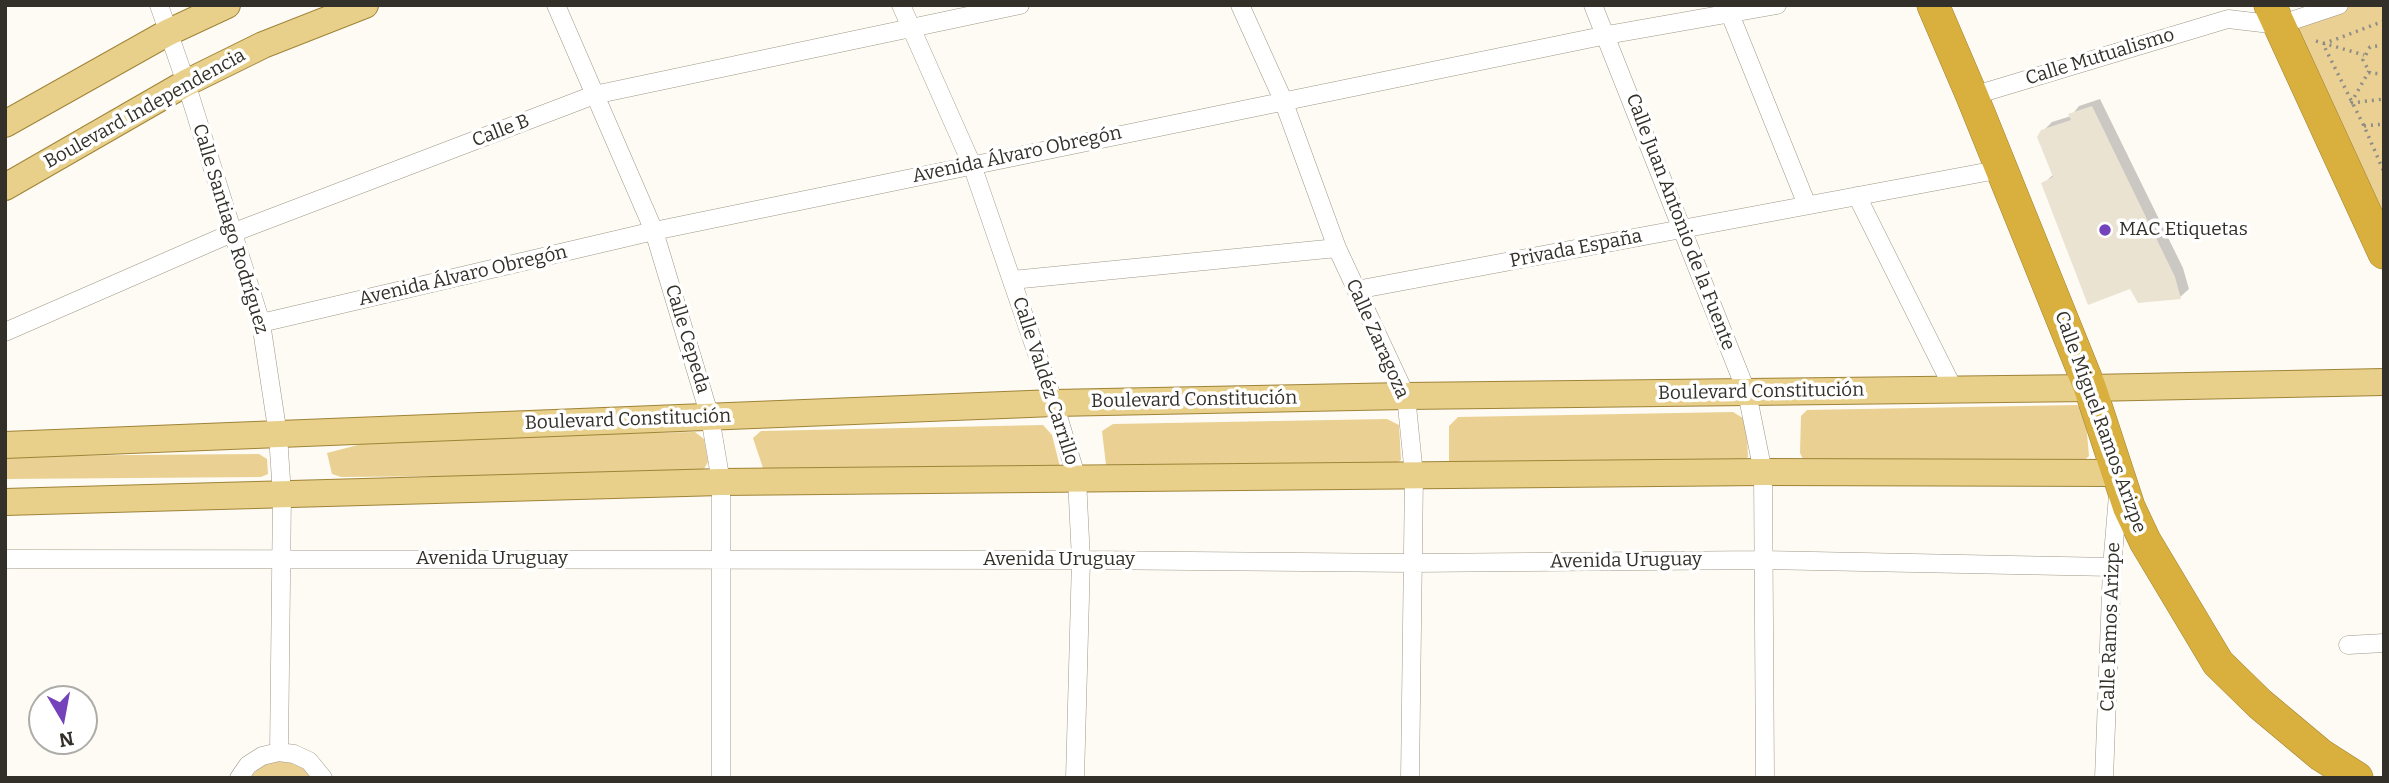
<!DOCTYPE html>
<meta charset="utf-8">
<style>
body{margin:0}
#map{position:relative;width:2389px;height:783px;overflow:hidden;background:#fefbf4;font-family:Bitter,serif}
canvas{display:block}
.frame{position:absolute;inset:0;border:7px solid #333029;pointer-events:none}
.north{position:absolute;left:28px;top:685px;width:70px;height:70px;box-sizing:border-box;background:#fff;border:2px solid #adaca9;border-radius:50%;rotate:170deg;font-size:19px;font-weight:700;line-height:28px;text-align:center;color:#333029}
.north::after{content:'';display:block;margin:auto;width:24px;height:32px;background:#7443bb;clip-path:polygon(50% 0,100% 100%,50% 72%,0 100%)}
</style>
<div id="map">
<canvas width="2389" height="783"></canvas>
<div class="frame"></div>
<div class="north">N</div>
</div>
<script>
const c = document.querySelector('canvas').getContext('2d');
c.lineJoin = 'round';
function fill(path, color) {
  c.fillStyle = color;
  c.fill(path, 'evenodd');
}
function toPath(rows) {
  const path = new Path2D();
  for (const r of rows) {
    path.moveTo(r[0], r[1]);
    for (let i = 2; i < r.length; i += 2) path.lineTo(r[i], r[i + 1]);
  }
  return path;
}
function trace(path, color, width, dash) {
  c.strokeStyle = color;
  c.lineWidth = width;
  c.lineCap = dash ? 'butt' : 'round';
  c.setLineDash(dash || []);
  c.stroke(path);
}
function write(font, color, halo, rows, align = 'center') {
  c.font = font + ' Bitter,serif';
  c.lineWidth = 7;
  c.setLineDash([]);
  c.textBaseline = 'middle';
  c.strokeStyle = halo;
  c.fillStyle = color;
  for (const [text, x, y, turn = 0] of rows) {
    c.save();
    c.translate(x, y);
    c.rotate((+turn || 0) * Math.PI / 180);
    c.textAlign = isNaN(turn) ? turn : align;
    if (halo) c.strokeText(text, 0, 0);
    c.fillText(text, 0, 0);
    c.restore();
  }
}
fill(toPath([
 [2337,5,2384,5,2384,248,2281,25],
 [2077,405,2085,411,2089,456,2081,463,1806,465,1800,453,1801,416,1807,410],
 [1733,412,1746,420,1748,457,1737,466,1449,462,1449,426,1458,417],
 [1387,419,1399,425,1401,460,1390,469,1106,465,1102,431,1113,424],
 [1043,425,1052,435,1060,467,764,471,753,438,761,431],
 [695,432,704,439,708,462,701,474,341,477,332,474,327,453,385,438],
 [259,454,267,459,268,474,261,477,5,479,5,456],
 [282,760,296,762,307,768,316,778,250,778,258,769,269,762]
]), '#ead193');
fill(toPath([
 [2100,99,2183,268,2189,289,2180,297,2131,287,2043,184,2054,174,2043,131,2052,122,2071,116,2079,106]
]), '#0003');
fill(toPath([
 [2092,106,2175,277,2181,299,2138,303,2130,289,2088,305,2041,183,2053,177,2037,137,2041,130,2071,120,2068,114]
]), '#ebe3d1');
const street = toPath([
 [159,5,186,83,261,323,278,435,282,495,279,752],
 [556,5,654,231,710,417,721,482,721,778],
 [901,5,972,165,1054,403,1077,479,1081,560,1075,778],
 [1240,5,1283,100,1337,248,1406,396,1414,475,1410,778],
 [1593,5,1747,393,1763,472,1765,778],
 [1730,14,1807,205],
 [1972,96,2228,19,2279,25,2339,5],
 [1857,196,1953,388],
 [1012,280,1337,248],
 [1356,290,2002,169],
 [261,323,654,231,1607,35,1777,5],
 [5,332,232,233,594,95,1020,5],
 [5,559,1081,560,1411,563,1763,560,2112,567],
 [2348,645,2384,643],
 [239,778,248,765,262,756,279,752,294,754,309,761,323,778],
 [2104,778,2112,567,2118,495]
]);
const primary = toPath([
 [5,124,167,33,227,5],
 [5,187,186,83,263,45,365,5],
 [5,445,1054,403,1406,396,2090,388,2384,382],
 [5,502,721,482,1763,472,2117,473]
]);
const highway = toPath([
 [1933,5,1972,96,2090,388,2129,507,2145,541,2218,663,2260,704,2321,755,2357,778],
 [2270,5,2384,253]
]);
trace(street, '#9f9887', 19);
trace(primary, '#9f8337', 28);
trace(highway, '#9f8337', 33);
trace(toPath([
 [2384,21,2323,44,2364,126,2384,172],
 [2316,41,2364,55],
 [2384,45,2370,47,2363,60,2370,73,2384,74],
 [2351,103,2369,71],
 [2351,103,2384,99],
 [2364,126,2384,124]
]), '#908d86', 3.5, [2, 5]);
trace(street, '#fff', 18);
trace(primary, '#e8d08b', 26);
trace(highway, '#d9b03e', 32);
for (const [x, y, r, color] of [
 [2105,230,7,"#7443bb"]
]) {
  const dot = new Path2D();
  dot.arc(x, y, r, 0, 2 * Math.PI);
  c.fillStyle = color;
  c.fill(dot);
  trace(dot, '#fff', 2.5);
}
write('19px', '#333029', '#fff', [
 ["Calle Mutualismo",2100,57,-17],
 ["Boulevard Independencia",145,109,-29],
 ["Calle B",501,131,-21],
 ["Avenida Álvaro Obregón",1017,155,-12],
 ["Calle Juan Antonio de la Fuente",1680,222,69],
 ["Calle Santiago Rodríguez",230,229,73],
 ["Privada España",1576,249,-11],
 ["Avenida Álvaro Obregón",463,276,-13],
 ["Calle Cepeda",687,339,73],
 ["Calle Zaragoza",1377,339,66],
 ["Calle Valdéz Carrillo",1045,381,72],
 ["Boulevard Constitución",1761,392,-1],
 ["Boulevard Constitución",1194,400,-1],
 ["Boulevard Constitución",628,420,-2],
 ["Calle Miguel Ramos Arizpe",2100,422,70],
 ["Avenida Uruguay",492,559],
 ["Avenida Uruguay",1059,560],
 ["Avenida Uruguay",1626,561,-1],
 ["Calle Ramos Arizpe",2111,627,-88]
]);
write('19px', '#333029', '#fff', [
 ["MAC Etiquetas",2119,230]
], 'left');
</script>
